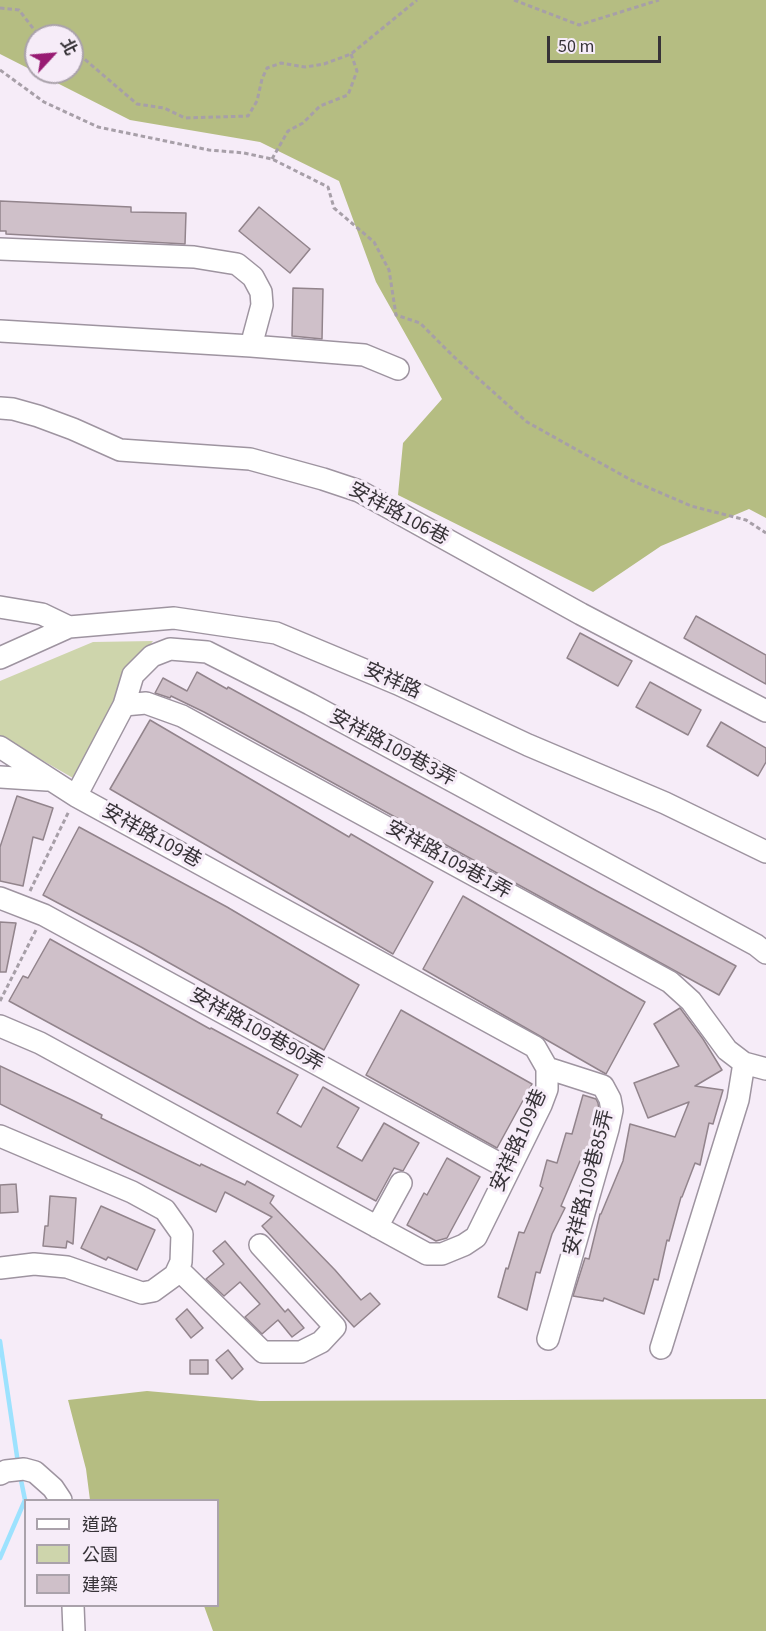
<!DOCTYPE html>
<meta charset="utf-8">
<style>
body{margin:0}
#map{position:relative;width:766px;height:1631px;overflow:hidden;background:#f6ecf8;font-family:"Source Sans 3","Noto Sans TC",sans-serif}
canvas{display:block}
.legend{position:absolute;left:24px;top:1499px;width:195px;height:108px;box-sizing:border-box;background:#f6ecf8;border:2px solid #aaa2ab;margin:0;padding:8px 10px;list-style:none;font-size:18px;color:#373338}
.legend li{display:flex;align-items:center;gap:12px;height:30px}
.legend b{width:30px;border:2px solid #aaa2ab}
.north{position:absolute;left:24px;top:24px;width:60px;height:60px;box-sizing:border-box;background:#f6ecf8;border:2px solid #aaa2ab;border-radius:50%;rotate:64deg;font-size:16px;font-weight:700;line-height:24px;text-align:center;color:#373338}
.north::after{content:'';display:block;margin:auto;width:21px;height:27px;background:#981b73;clip-path:polygon(50% 0,100% 100%,50% 72%,0 100%)}
.scale{position:absolute;left:547px;top:36px;width:114px;height:27px;box-sizing:border-box;border:3px solid #373338;border-top:0;padding-left:8px;font-size:18px;line-height:21px;white-space:nowrap;color:#373338;-webkit-text-stroke:4px #f6ecf8;paint-order:stroke}
</style>
<div id="map">
<canvas width="766" height="1631"></canvas>
<ul class="legend">
<li><b style="height:8px;background:#fff"></b>道路</li>
<li><b style="height:16px;background:#ced5ac"></b>公園</li>
<li><b style="height:16px;background:#cfc0c9"></b>建築</li>
</ul>
<div class="north">北</div>
<div class="scale">50 m</div>
</div>
<script>
const c = document.querySelector('canvas').getContext('2d');
c.lineJoin = 'round';
function fill(path, color) {
  c.fillStyle = color;
  c.fill(path, 'evenodd');
}
function toPath(rows) {
  const path = new Path2D();
  for (const r of rows) {
    path.moveTo(r[0], r[1]);
    for (let i = 2; i < r.length; i += 2) path.lineTo(r[i], r[i + 1]);
  }
  return path;
}
function trace(path, color, width, dash) {
  c.strokeStyle = color;
  c.lineWidth = width;
  c.lineCap = dash ? 'butt' : 'round';
  c.setLineDash(dash || []);
  c.stroke(path);
}
function write(font, color, halo, rows, align = 'center') {
  c.font = font + ' "Source Sans 3","Noto Sans TC",sans-serif';
  c.lineWidth = 6;
  c.setLineDash([]);
  c.textBaseline = 'middle';
  c.strokeStyle = halo;
  c.fillStyle = color;
  for (const [text, x, y, turn = 0] of rows) {
    c.save();
    c.translate(x, y);
    c.rotate((+turn || 0) * Math.PI / 180);
    c.textAlign = isNaN(turn) ? turn : align;
    if (halo) c.strokeText(text, 0, 0);
    c.fillText(text, 0, 0);
    c.restore();
  }
}
fill(toPath([
 [153,641,130,671,73,778,0,736,0,681,93,642]
]), '#ced5ac');
fill(toPath([
 [0,0,766,0,766,518,749,509,661,546,593,592,398,495,403,443,442,399,376,282,339,181,260,142,130,120,0,54],
 [36,36,72,36,72,72,36,72],
 [147,1391,260,1401,766,1399,766,1631,213,1631,204,1606,218,1606,218,1500,90,1500,86,1469,68,1400]
]), '#b5bd82');
trace(toPath([
 [0,1341,18,1463],
 [0,1558,25,1500,20,1475]
]), '#9de2fe', 4.5);
const building = toPath([
 [0,201,131,207,131,212,186,213,185,244,6,234,6,231,0,231,0,201],
 [259,207,310,249,290,273,239,231,259,207],
 [293,288,323,289,322,339,292,336,293,288],
 [696,616,766,655,766,684,684,638,696,616],
 [580,633,632,661,618,686,567,658,580,633],
 [197,672,227,689,228,687,597,891,736,966,719,995,204,712,171,696,170,698,155,693,163,678,187,691,197,672],
 [650,682,701,710,688,735,636,707,650,682],
 [150,720,349,837,351,834,433,882,393,954,110,789,150,720],
 [721,722,766,748,766,762,758,776,707,746,721,722],
 [17,796,53,808,43,840,33,837,23,886,0,881,0,847,17,796],
 [79,827,227,907,359,985,324,1050,141,947,43,895,79,827],
 [463,896,645,1002,606,1074,423,969,463,896],
 [0,922,16,923,6,972,0,972,0,922],
 [50,939,210,1029,211,1028,298,1075,277,1113,301,1127,323,1087,359,1108,337,1147,362,1161,384,1123,419,1143,403,1171,394,1168,376,1201,9,1001,23,976,28,978,50,939],
 [680,1008,703,1039,722,1070,695,1086,723,1090,713,1124,709,1123,700,1165,695,1163,682,1197,681,1197,669,1241,667,1240,658,1280,654,1279,644,1314,604,1298,603,1301,573,1296,585,1258,589,1259,600,1214,601,1214,623,1161,630,1124,675,1137,689,1102,648,1118,634,1083,679,1066,654,1024,680,1008],
 [401,1010,532,1084,497,1148,366,1075,401,1010],
 [0,1066,72,1100,102,1115,101,1118,200,1166,201,1164,245,1185,247,1181,274,1196,270,1203,335,1270,361,1300,370,1293,380,1304,354,1327,262,1226,272,1217,225,1192,216,1212,0,1104,0,1066],
 [583,1095,596,1099,598,1103,599,1110,596,1126,585,1162,580,1161,561,1206,565,1208,552,1234,540,1273,536,1272,527,1310,498,1297,506,1268,508,1269,519,1232,524,1233,543,1188,540,1186,547,1160,557,1163,566,1133,572,1134,583,1095],
 [447,1158,480,1177,447,1238,436,1241,407,1225,424,1193,427,1195,447,1158],
 [16,1184,18,1212,0,1213,0,1185,16,1184],
 [50,1196,76,1198,73,1244,67,1241,66,1248,43,1246,45,1226,48,1226,50,1196],
 [101,1206,155,1230,137,1270,108,1257,106,1260,81,1248,101,1206],
 [225,1241,285,1312,288,1309,304,1328,292,1337,278,1320,262,1334,245,1317,260,1304,240,1282,224,1296,206,1279,224,1264,213,1251,225,1241],
 [187,1309,203,1328,191,1338,176,1319,187,1309],
 [228,1350,243,1369,232,1379,216,1360,228,1350],
 [190,1360,208,1360,208,1374,190,1374,190,1360]
]);
fill(building, '#cfc0c9');
trace(building, '#92848c', 1.5);
const minor = toPath([
 [0,249,194,257,237,264,253,277,261,292,262,305,251,346,0,331],
 [251,346,364,355,398,369],
 [0,408,13,409,38,416,73,429,120,450,250,459,323,479,359,491,581,614,766,711],
 [0,607,42,614,69,627],
 [0,658,69,627,174,618,276,633,398,684,528,745,665,803,766,852],
 [124,705,146,703,182,716,670,982,691,1001,727,1050,744,1063,766,1069],
 [0,747,76,796,535,1047,547,1068,547,1089,541,1105,476,1237,464,1245,442,1254,427,1254,40,1043,0,1026],
 [0,777,47,780],
 [76,796,124,705,133,675,152,656,170,649,207,652,310,704,756,945,766,953],
 [0,898,44,915,509,1169],
 [547,1068,603,1086,610,1099,612,1110,608,1129,548,1339],
 [0,1136,132,1192,165,1210,182,1234,181,1262,175,1275,153,1291,142,1293,67,1267,34,1264,0,1268],
 [377,1227,401,1183],
 [178,1269,263,1352,301,1352,321,1342,335,1327,260,1245],
 [661,1348,738,1100,744,1063],
 [0,1474,6,1471,24,1469,35,1472,53,1488,61,1500],
 [73,1606,74,1631]
]);
trace(minor, '#9e94a0', 24);
trace(toPath([
 [514,0,579,25,659,0],
 [0,8,19,10,39,36],
 [72,52,82,57,137,104,164,108,185,118,248,116,257,101,262,79,267,68,281,63,305,67,324,64,351,54,417,0],
 [0,70,44,102,98,127,209,150,244,153,272,159,328,187,334,208,374,242,389,270,396,315,420,323,453,356,527,422,631,480,691,506,746,520,766,533],
 [272,159,288,131,303,123,320,106,348,95,357,71,351,54],
 [30,891,69,811],
 [0,1001,36,930]
]), '#a79fa8', 3, [4.5, 3]);
trace(minor, '#fff', 21);
write('20px', '#373338', '#f6ecf8', [
 ["安祥路106巷",398,515,28],
 ["安祥路",392,682,24],
 ["安祥路109巷3弄",392,749,28],
 ["安祥路109巷",151,837,29],
 ["安祥路109巷1弄",448,861,29],
 ["安祥路109巷90弄",256,1031,29],
 ["安祥路109巷",520,1141,-66],
 ["安祥路109巷85弄",590,1183,-76]
]);
</script>
